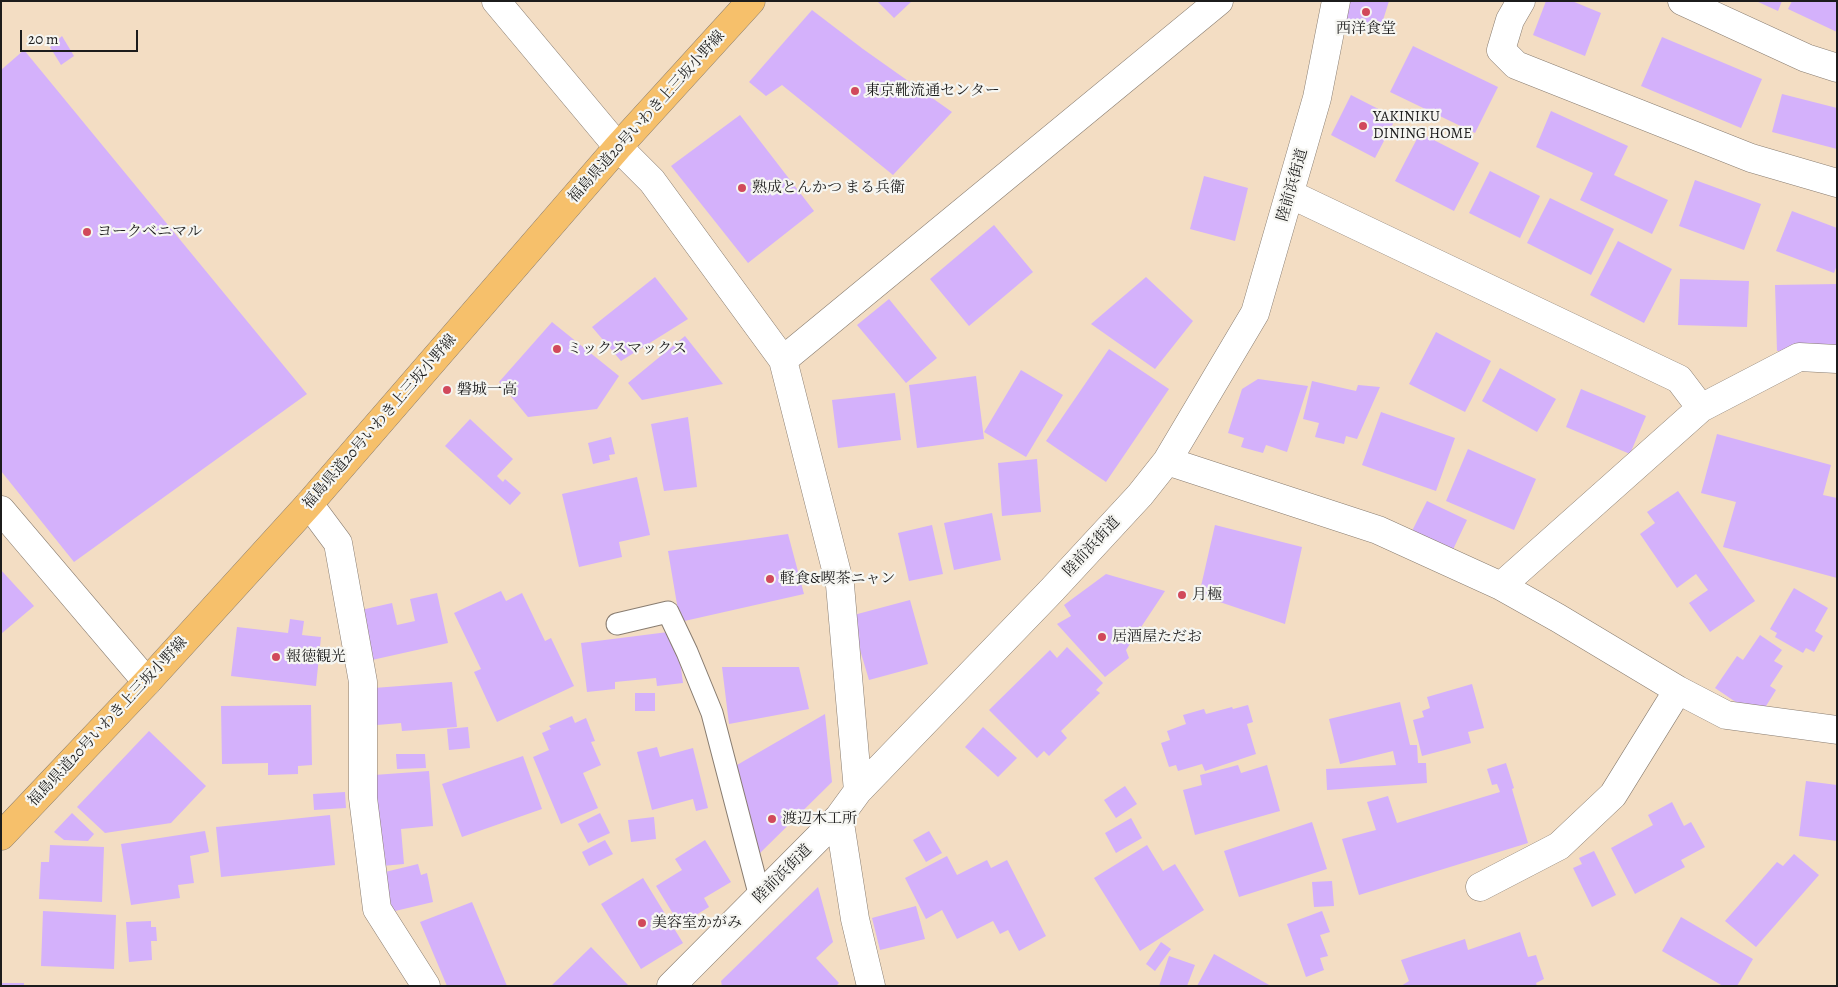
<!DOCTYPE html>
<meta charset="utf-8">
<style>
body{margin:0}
#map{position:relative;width:1838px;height:987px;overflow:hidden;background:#f3ddc3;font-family:Alegreya,serif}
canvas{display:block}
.frame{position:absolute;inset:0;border:2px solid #1c1c1c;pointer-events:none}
.scale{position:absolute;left:20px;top:30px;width:118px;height:22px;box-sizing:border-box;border:2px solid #1c1c1c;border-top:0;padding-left:6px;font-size:15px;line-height:18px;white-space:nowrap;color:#1c1c1c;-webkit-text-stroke:4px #f6f6f2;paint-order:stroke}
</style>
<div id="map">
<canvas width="1838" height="987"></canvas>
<div class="frame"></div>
<div class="scale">20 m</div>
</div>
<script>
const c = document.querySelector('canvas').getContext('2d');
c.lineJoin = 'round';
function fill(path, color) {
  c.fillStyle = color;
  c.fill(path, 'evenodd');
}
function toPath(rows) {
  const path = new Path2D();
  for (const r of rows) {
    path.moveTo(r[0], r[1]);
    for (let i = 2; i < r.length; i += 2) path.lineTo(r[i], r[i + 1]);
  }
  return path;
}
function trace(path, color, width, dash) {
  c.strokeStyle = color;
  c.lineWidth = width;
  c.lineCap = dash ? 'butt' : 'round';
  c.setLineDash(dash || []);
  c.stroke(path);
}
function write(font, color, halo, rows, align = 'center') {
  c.font = font + ' Alegreya,"Noto Serif JP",serif';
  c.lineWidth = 4.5;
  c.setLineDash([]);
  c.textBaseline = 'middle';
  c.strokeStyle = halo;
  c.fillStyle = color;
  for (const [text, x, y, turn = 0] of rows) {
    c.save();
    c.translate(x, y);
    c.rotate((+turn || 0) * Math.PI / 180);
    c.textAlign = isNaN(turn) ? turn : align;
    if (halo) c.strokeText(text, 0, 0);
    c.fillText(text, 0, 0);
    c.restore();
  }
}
fill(toPath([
 [877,1,912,1,894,18],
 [1350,1,1389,1,1379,33,1344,22],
 [1546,1,1572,1,1601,13,1585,56,1533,35],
 [1756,1,1782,1,1778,11],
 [1792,1,1837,1,1837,32,1788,9],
 [812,10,863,49,952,112,893,175,782,85,766,96,749,82],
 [62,36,74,56,61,65,50,47],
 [1662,37,1762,79,1741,128,1641,86],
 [1413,46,1498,87,1475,133,1390,92],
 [24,50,307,394,74,562,1,471,1,70],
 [1782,94,1837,108,1837,149,1772,132],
 [1351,95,1396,118,1375,158,1331,135],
 [1551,111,1628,146,1614,175,1668,200,1652,234,1580,200,1593,173,1536,147],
 [740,115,814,211,748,263,671,166],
 [1420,133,1479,163,1454,211,1395,181],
 [1490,171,1540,196,1520,238,1469,213],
 [1204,176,1248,188,1235,241,1190,229],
 [1695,180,1761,204,1744,250,1679,226],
 [1550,198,1614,229,1591,275,1527,243],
 [1792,211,1837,228,1837,265,1834,273,1776,251],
 [994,225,1033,272,969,326,930,279],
 [1618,241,1672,269,1644,323,1590,295],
 [655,277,688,319,621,361,592,327],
 [1146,277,1193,321,1155,369,1091,324],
 [1680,279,1749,281,1747,327,1678,325],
 [1837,284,1837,349,1777,351,1775,285],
 [889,299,937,358,906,383,857,325],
 [552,322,619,376,597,409,528,417,499,382],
 [1436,332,1491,361,1465,412,1409,384],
 [685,336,723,384,642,400,628,383],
 [1109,349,1169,389,1106,482,1046,441],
 [1500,368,1556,399,1537,432,1482,401],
 [1021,370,1063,395,1026,457,984,432],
 [976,376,984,439,917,448,909,385],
 [1258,379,1308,386,1287,452,1266,445,1263,453,1241,447,1244,438,1228,433,1242,389],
 [1312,381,1356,391,1358,385,1380,387,1357,439,1346,436,1344,444,1315,437,1319,423,1303,419],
 [1581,389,1646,416,1630,454,1566,427],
 [895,393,901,440,838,448,832,400],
 [1381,412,1455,438,1436,491,1362,465],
 [688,417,697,487,664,491,651,424],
 [470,419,513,459,497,476,503,482,505,479,521,493,510,505,445,446],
 [1717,434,1831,465,1823,495,1837,498,1837,578,1723,547,1736,502,1701,493],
 [611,437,615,454,609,455,610,460,593,464,588,443],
 [1468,449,1536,479,1514,530,1446,501],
 [1037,459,1041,512,1002,516,998,463],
 [637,477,650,535,619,542,622,557,579,567,562,494],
 [1678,491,1755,601,1710,632,1689,603,1708,590,1696,574,1677,588,1640,534,1655,523,1647,512],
 [1427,501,1467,520,1449,558,1408,539],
 [992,513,1001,560,954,570,944,523],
 [932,525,943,574,909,581,898,533],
 [1215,525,1302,547,1285,624,1199,595],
 [788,534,804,594,680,622,668,551],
 [1,570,34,606,1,634],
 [1106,574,1165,591,1126,650,1129,658,1105,677,1057,624,1071,616,1064,605],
 [1794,588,1828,608,1815,631,1823,636,1814,652,1806,648,1803,653,1775,637,1777,633,1770,629],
 [501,591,506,601,522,593,545,641,551,638,574,686,497,722,474,672,481,669,454,613],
 [437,593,448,643,372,660,361,610,392,603,397,625,415,621,410,599],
 [910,600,928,664,869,680,850,616],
 [290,619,304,621,302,635,321,637,316,686,231,676,237,627,288,633],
 [676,631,683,683,657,686,656,678,615,682,615,689,587,692,581,643],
 [1760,635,1782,650,1774,661,1783,666,1770,686,1776,690,1763,711,1752,713,1715,688,1737,656,1743,660],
 [1067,647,1103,683,1096,690,1100,693,1061,731,1067,738,1049,756,1044,751,1037,758,989,710,1050,650,1057,658],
 [722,667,799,667,809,709,729,724],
 [452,682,457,727,402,731,401,723,377,725,374,688],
 [1472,684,1484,728,1468,732,1471,743,1422,756,1413,720,1424,717,1422,711,1430,708,1427,697],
 [635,693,655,693,655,711,635,711],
 [1400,702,1410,745,1417,745,1418,763,1426,763,1427,783,1327,790,1326,769,1396,765,1393,751,1340,764,1329,719],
 [311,705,312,765,298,766,298,774,268,775,268,763,222,764,221,706],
 [1248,705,1253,722,1247,724,1256,754,1205,771,1202,764,1178,771,1176,765,1169,767,1161,743,1170,740,1167,731,1186,724,1183,715,1204,709,1206,714,1232,707,1233,709],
 [825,714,832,782,757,856,737,765],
 [572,716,575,723,586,718,595,741,591,742,601,765,583,773,598,808,561,824,533,757,549,750,542,733,551,729,549,726],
 [468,727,470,748,449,750,447,729],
 [983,727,1017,758,998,777,965,747],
 [149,731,206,786,171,823,105,833,77,807],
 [657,747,660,757,693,748,708,808,696,811,693,799,652,810,637,752],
 [396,754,425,754,426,768,397,769],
 [523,756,542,809,462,837,442,784],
 [1506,763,1514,788,1512,789,1528,843,1359,895,1342,839,1376,830,1367,802,1388,796,1397,823,1500,792,1497,784,1492,785,1487,769],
 [1238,765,1241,773,1267,765,1280,811,1195,835,1183,790,1202,785,1200,775],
 [429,771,433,826,401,829,404,864,382,866,374,775],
 [1806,781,1837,785,1837,841,1799,836],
 [1125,786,1137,804,1116,818,1104,800],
 [345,792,346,808,314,810,313,794],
 [1672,802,1684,826,1691,822,1705,847,1681,860,1685,867,1635,894,1611,848,1653,825,1648,815],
 [72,813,94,834,88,841,64,840,54,832],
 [600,813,610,833,588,843,578,824],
 [330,815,335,865,221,877,216,827],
 [654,817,656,839,631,842,628,820],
 [1131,818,1142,838,1116,853,1105,833],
 [1312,822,1327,869,1239,897,1224,851],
 [205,831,209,852,190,856,194,883,178,885,180,898,131,905,121,844],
 [929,831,942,853,926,862,913,840],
 [605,840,613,854,589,866,582,852],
 [705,840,731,882,704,898,709,907,680,925,656,886,682,870,675,859],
 [50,845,104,847,102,902,39,899,41,862,49,862],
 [1147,845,1163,871,1175,864,1204,910,1140,951,1094,878],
 [1594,851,1616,895,1592,907,1573,868,1582,864,1579,858],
 [1794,854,1819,875,1756,947,1725,921,1777,862,1783,866],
 [947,856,957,875,987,860,991,868,1007,860,1046,936,1019,951,1008,930,1000,934,993,921,957,939,942,910,926,919,905,878],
 [418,864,421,875,427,873,433,902,391,912,381,873],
 [643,878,683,943,641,969,601,904],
 [1332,881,1334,906,1314,907,1312,882],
 [818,887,833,942,816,958,839,983,836,986,722,986,721,981],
 [472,902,507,986,447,986,420,922],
 [916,906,925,939,880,950,872,918],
 [43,911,116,915,114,969,41,966],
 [1322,911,1330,932,1320,935,1328,956,1320,958,1324,970,1306,977,1287,924],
 [1681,917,1753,959,1737,986,1723,986,1662,951],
 [151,921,151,927,156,927,157,941,151,941,152,960,129,962,126,922],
 [1520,932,1528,957,1536,955,1544,979,1536,983,1537,986,1401,986,1409,981,1401,960,1465,939,1468,950],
 [1161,942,1171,949,1155,971,1146,964],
 [591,947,629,986,551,986],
 [1214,954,1271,986,1197,986],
 [1169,956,1195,965,1187,986,1159,986],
 [1,983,24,983,24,986,1,986]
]), '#d4b1fb');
const service = toPath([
 [617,624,668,612,687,652,712,713,760,897]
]);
const minor = toPath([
 [1521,1,1510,20,1501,50,1516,65,1751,158,1837,183],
 [1682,1,1806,58,1837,68],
 [618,147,652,181,783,360,840,585,858,791],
 [1290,194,1679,379,1701,408],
 [783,360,1219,1],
 [1167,461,1378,530,1501,586,1558,618,1678,690,1726,715,1837,730],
 [309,504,338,543,363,682,363,798,377,909,426,986],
 [1,510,147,682],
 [1501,586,1701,408,1799,357,1837,359],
 [839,817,855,919,871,986],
 [1480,887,1559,846,1613,795,1678,690],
 [671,986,839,817,858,791,1052,590,1140,495,1167,461,1255,313,1317,98,1336,1]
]);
const tertiary = toPath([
 [496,1,618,147]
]);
const primary = toPath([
 [1,836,147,682,309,504,618,147,751,1]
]);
trace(service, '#887c70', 23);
trace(minor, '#887c70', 29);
trace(tertiary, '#887c70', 29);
trace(primary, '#887c70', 29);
trace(service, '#fff', 21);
trace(minor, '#fff', 28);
trace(tertiary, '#fff', 28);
trace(primary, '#f6c06b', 28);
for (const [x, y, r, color] of [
 [1366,12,5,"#d1495b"],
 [855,91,5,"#d1495b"],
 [1363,126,5,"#d1495b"],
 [742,188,5,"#d1495b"],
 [87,232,5,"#d1495b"],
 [557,349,5,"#d1495b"],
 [447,390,5,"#d1495b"],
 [770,579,5,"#d1495b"],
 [1182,595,5,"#d1495b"],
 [1102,637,5,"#d1495b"],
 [276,657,5,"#d1495b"],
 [772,819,5,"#d1495b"],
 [642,923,5,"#d1495b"]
]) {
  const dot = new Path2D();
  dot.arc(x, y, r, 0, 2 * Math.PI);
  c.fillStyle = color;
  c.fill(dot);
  trace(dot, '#f6f6f2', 2);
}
write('15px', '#1c1c1c', '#f6f6f2', [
 ["西洋食堂",1366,29,"center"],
 ["東京靴流通センター",865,91],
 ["YAKINIKU",1373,117],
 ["DINING HOME",1373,134],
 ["熟成とんかつ まる兵衛",752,188],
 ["ヨークベニマル",97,232],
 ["ミックスマックス",567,349],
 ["磐城一高",457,390],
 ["軽食&喫茶ニャン",780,579],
 ["月極",1192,595],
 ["居酒屋ただお",1112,637],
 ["報徳観光",286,657],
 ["渡辺木工所",782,819],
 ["美容室かがみ",652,923]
], 'left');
write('15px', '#1c1c1c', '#f6f6f2', [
 ["福島県道20号いわき上三坂小野線",647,117,-48],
 ["陸前浜街道",1293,185,-74],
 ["福島県道20号いわき上三坂小野線",380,422,-49],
 ["陸前浜街道",1092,547,-47],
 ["福島県道20号いわき上三坂小野線",108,722,-47],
 ["陸前浜街道",783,874,-45]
]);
</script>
